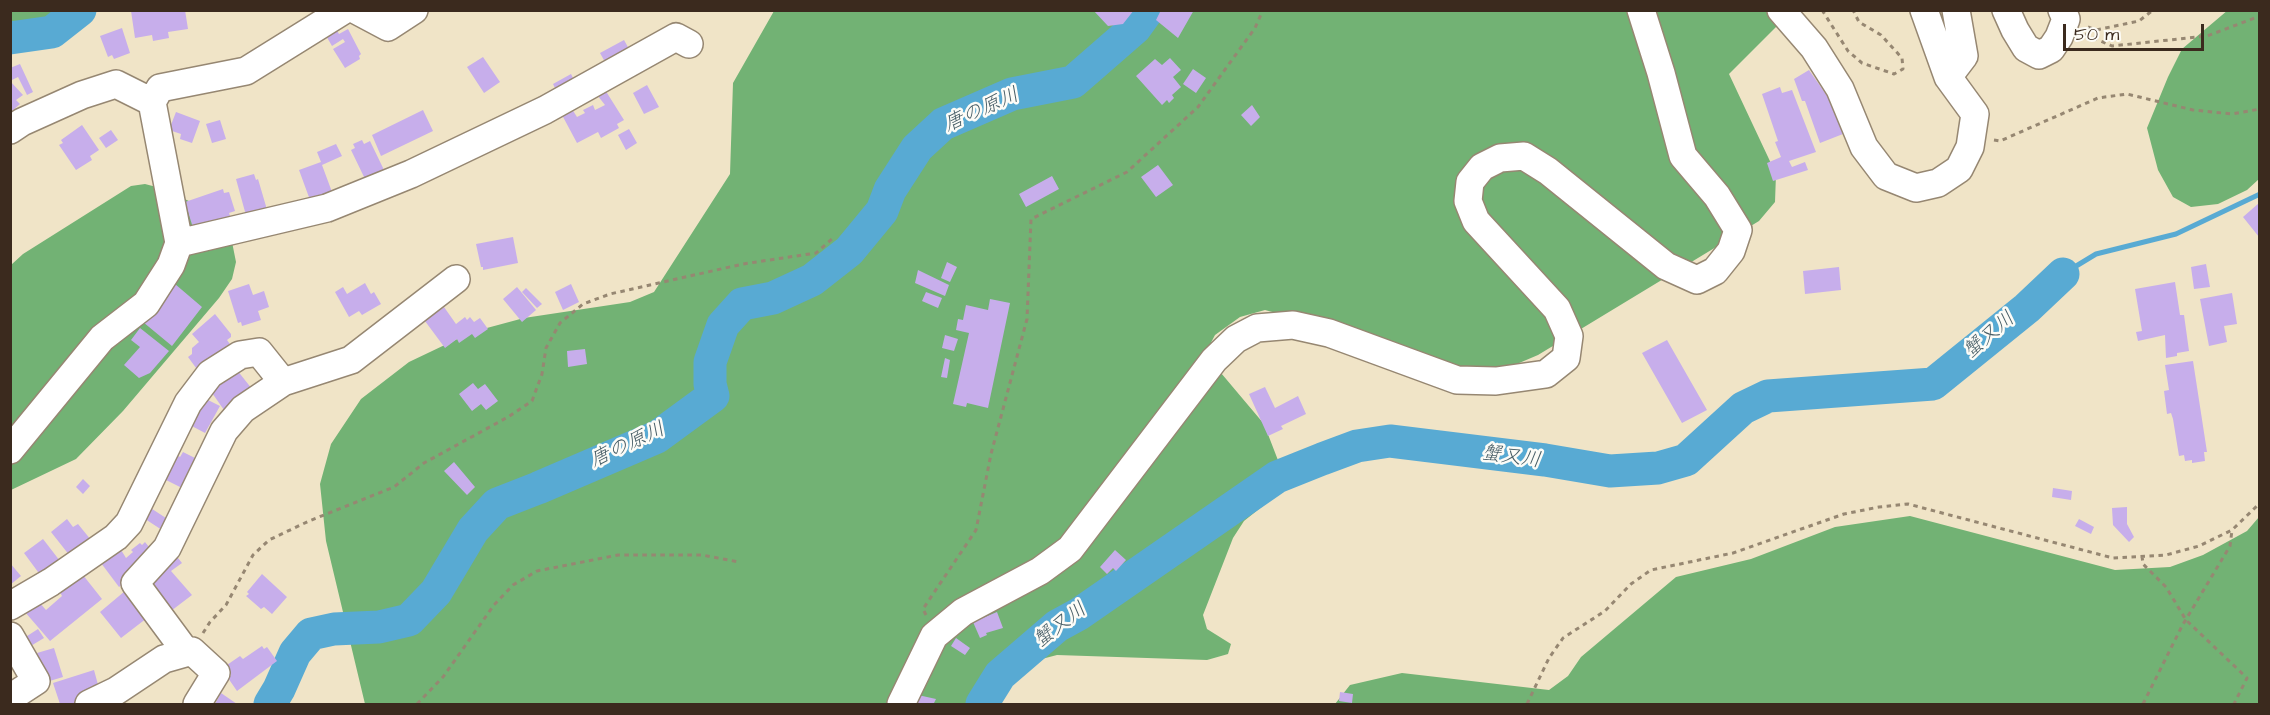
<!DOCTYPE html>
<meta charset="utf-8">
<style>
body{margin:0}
#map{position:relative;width:2270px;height:715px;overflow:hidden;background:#f0e4c7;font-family:"Architects Daughter",sans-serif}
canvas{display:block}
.frame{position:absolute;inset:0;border:12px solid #3b2a1e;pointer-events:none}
.scale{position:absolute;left:2063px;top:24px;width:141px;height:27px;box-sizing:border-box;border:3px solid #3b2a1e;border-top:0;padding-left:8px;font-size:18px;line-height:21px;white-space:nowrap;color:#3b2a1e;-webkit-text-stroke:4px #fdfcf7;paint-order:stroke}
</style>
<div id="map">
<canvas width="2270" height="715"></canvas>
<div class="frame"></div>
<div class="scale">50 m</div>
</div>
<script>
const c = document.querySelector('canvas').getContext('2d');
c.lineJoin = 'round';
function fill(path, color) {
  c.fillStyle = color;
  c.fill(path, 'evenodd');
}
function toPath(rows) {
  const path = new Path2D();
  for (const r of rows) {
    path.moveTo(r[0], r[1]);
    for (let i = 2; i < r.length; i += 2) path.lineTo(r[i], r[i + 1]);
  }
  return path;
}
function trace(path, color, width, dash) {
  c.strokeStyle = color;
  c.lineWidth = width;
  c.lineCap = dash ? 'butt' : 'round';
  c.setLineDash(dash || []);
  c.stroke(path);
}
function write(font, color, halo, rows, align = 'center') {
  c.font = font + ' "Architects Daughter","Klee One",sans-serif';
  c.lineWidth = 5;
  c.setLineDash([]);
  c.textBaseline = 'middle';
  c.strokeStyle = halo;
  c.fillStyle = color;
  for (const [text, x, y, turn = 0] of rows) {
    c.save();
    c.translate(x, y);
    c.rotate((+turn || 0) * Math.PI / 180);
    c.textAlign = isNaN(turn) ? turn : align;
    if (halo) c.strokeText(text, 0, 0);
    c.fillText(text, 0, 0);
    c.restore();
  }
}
fill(toPath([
 [11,10,61,10,61,11,11,51],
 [2228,10,2259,11,2259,179,2247,190,2218,204,2191,207,2173,197,2158,170,2147,128,2168,77,2182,49],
 [774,11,1792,11,1729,74,1776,174,1775,202,1759,221,1538,355,1498,372,1471,375,1317,324,1265,310,1240,317,1215,335,1205,354,1264,424,1286,481,1279,493,1244,521,1233,538,1203,615,1207,629,1231,644,1228,654,1207,660,1057,655,1015,666,1005,677,995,704,365,704,326,541,320,484,331,444,361,399,409,362,472,332,524,318,630,302,654,292,730,174,733,83],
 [145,184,164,189,195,204,232,242,236,262,232,279,219,298,123,411,76,459,11,490,11,265,23,254,131,186],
 [1910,516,2115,570,2170,567,2203,555,2247,531,2259,517,2259,704,1335,704,1350,685,1402,673,1549,690,1568,676,1581,657,1676,577,1751,559,1835,527]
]), '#72b274');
trace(toPath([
 [2063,274,2096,254,2176,234,2260,194]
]), '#58aad3', 5);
trace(toPath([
 [10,38,52,32,80,10],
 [270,704,279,689,295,653,311,634,334,629,379,627,409,620,436,592,473,530,497,504,538,488,657,437,713,396,710,384,710,362,723,325,742,304,773,298,812,280,849,251,882,211,890,190,917,148,943,124,1012,94,1073,82,1135,28,1148,10],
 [982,704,1000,675,1057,626,1079,614,1277,477,1322,459,1357,446,1390,441,1545,460,1610,471,1658,468,1686,460,1743,408,1768,396,1933,384,2027,308,2063,274]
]), '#58aad3', 33);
fill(toPath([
 [161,10,162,12,185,10,188,29,168,32,169,38,153,41,152,35,135,38,131,11],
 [1093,10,1134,10,1123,24,1108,26],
 [1161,10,1194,10,1178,38,1156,20],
 [335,27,339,34,348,29,361,54,359,56,360,59,345,68,333,49,345,42,343,39,332,46,325,34],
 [122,28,130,53,114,59,112,55,108,57,100,36],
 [624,40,629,49,605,62,600,53],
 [483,57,500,82,484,93,467,67],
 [1170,58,1181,70,1173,77,1181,87,1172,95,1174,98,1169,103,1167,100,1162,105,1136,76,1155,59,1162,65],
 [20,64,33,92,27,95,18,77,12,80,10,77,10,68],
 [1193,69,1206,78,1196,93,1183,84],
 [1809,70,1830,100,1843,134,1820,143,1805,101,1802,101,1794,79],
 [571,74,576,84,558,94,553,84],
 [10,81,23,95,16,100,20,104,12,111],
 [602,85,624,120,617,124,619,128,601,138,598,132,577,143,562,115,572,109,577,117,585,113,583,110,593,105,595,110,605,105,594,91],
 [647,85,659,107,644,114,633,93],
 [1780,87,1782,93,1792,90,1816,152,1789,161,1792,167,1805,162,1808,170,1773,181,1767,163,1781,157,1775,142,1778,141,1762,94],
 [1252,105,1260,117,1251,126,1241,115],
 [423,110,433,131,381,156,372,135],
 [176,112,200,121,192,143,180,139,181,134,169,130],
 [220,120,226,139,212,143,206,124],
 [82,125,99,150,90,156,92,160,76,170,59,145,63,143,61,140],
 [629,129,637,143,626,150,618,135],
 [111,130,118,140,106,148,99,138],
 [362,140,364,144,370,141,384,170,365,179,351,150,355,148,353,144],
 [336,144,342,156,322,165,332,192,310,200,299,170,321,162,317,152],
 [1158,165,1173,185,1156,197,1141,177],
 [254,174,256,180,258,179,268,213,247,219,236,179],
 [1052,176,1059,189,1026,207,1019,194],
 [223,189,224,193,229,192,235,211,229,213,231,219,194,231,185,202],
 [2259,203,2259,237,2243,217],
 [513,237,518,263,483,270,483,267,481,267,476,244],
 [947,262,957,267,950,282,941,278],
 [2206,264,2210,287,2194,289,2191,267],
 [1839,267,1841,290,1805,294,1803,271],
 [918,270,949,285,945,296,915,283],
 [2175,282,2180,315,2184,315,2189,351,2177,353,2177,356,2166,358,2165,335,2138,341,2136,332,2142,331,2135,289],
 [365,283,371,294,374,292,381,304,362,315,359,311,349,317,335,292,343,287,347,294],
 [175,284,202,307,172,346,143,322],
 [249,284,253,295,264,291,269,307,258,311,261,320,242,326,241,322,238,323,228,291],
 [571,284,579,302,563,310,555,292],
 [517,287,536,310,522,322,503,299],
 [526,288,542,304,537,308,522,292],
 [926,292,942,298,938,308,922,301],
 [2232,293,2237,324,2224,326,2227,342,2209,346,2200,299],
 [990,299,1010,303,988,408,967,403,966,407,953,404,969,333,956,330,958,319,963,320,966,305,988,310],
 [436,307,439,311,444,307,456,324,465,317,467,320,470,317,474,322,480,318,488,329,475,338,472,334,459,343,457,339,445,348,422,317],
 [215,314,231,334,231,337,227,340,235,351,202,376,188,357,192,354,192,348,199,342,192,334],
 [140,328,169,351,150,373,139,378,124,365,140,347,131,340],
 [945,335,958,339,954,351,942,348],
 [1667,340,1707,410,1682,423,1642,353],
 [585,349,587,364,568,367,567,351],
 [945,358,950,360,947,378,941,377],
 [2193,361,2207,452,2204,452,2205,461,2192,463,2192,460,2185,461,2184,455,2179,456,2173,419,2171,413,2167,414,2164,391,2169,390,2165,365],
 [237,370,252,389,224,410,210,390],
 [473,383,478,389,485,384,498,401,486,410,481,404,472,411,459,394],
 [1265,387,1275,408,1298,396,1306,414,1281,426,1283,429,1268,436,1249,394],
 [202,397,220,406,205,433,188,424],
 [183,452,195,458,192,464,203,470,192,493,162,478,175,454,180,457],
 [454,462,475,487,467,495,444,471],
 [83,479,90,486,83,494,76,487],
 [2053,488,2072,491,2071,500,2052,497],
 [146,505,169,520,162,530,139,515],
 [2127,507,2127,524,2134,537,2129,542,2113,525,2112,508],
 [67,519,73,527,78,524,91,540,70,556,51,532],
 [2079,519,2094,527,2091,534,2075,526],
 [43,539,60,561,41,576,24,553],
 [145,542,157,557,119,587,98,559,118,545,126,558,133,552,131,550,140,543,142,545],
 [1115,550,1126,560,1116,571,1113,568,1107,574,1100,567],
 [174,553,182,563,171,571,192,595,167,614,148,577],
 [10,563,21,576,10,585],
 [79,570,102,599,50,641,25,612,38,601,46,610,62,596,58,588],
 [262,574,287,597,272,614,264,607,261,609,246,596,249,594,247,592],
 [125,591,147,618,121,638,100,612],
 [997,612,1003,628,986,633,987,635,980,638,973,622],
 [38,629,44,638,29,647,24,638],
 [956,638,970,648,965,655,951,646],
 [262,646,264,649,267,647,277,661,237,691,228,678,231,675,224,667,240,656,243,659],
 [54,648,63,677,43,683,37,653],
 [94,670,100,692,84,704,60,704,53,683],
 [1340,692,1353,694,1352,703,1339,701],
 [221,693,237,704,215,704],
 [918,695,936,699,934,703,938,704,914,704]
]), '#c7aeeb');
const minor = toPath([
 [356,10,388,27,414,10],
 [1781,10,1814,48,1840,89,1864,147,1886,176,1916,188,1938,183,1959,169,1970,147,1975,114,1948,77,1924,10],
 [2006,10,2015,30,2026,48,2039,55,2051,49,2059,37,2066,19,2062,10],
 [1948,77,1964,56,1956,10],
 [10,130,22,122,82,95,116,84,152,102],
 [179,243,327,208,411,174,545,110,676,37,689,44],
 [10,450,102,338,146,304,171,265,179,243,152,102,160,88,246,71,344,10],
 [10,606,51,582,116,537,129,523,188,403,210,374,240,355,259,352,283,382],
 [10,636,36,681,10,698],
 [186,652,135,583,167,548,224,431,243,409,283,382,351,360,456,279],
 [89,704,116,691,164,659,192,651,216,673,197,704],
 [901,704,934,636,963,612,1040,571,1070,549,1214,360,1236,339,1257,328,1293,325,1329,333,1457,380,1496,381,1546,374,1566,358,1569,336,1557,309,1476,221,1468,201,1470,182,1482,167,1500,158,1524,156,1548,171,1666,266,1697,280,1715,271,1731,251,1738,230,1717,196,1683,156,1661,73,1641,10]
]);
trace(minor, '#968772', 30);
trace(toPath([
 [1822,10,1848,51,1862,63,1894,74,1903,69,1902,58,1881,35,1859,22,1853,10],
 [2088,27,2096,30,2139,21,2153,10],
 [2085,34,2112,46,2207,36,2260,16],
 [1994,140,2000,141,2098,98,2127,94,2193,110,2232,114,2260,109],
 [2142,556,2143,564,2166,587,2186,620,2247,678,2234,704],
 [926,615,923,609,976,530,991,454,1027,319,1031,219,1127,172,1198,107,1255,28,1263,10],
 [203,633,210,622,226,605,253,555,269,540,309,521,394,487,424,463,508,417,532,401,542,374,546,348,560,323,583,304,610,294,743,264,816,253,833,238],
 [417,704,443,677,494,605,513,585,537,571,618,555,702,555,739,562],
 [1527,704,1549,658,1563,638,1605,611,1631,584,1651,570,1733,553,1844,514,1879,507,1908,504,2113,558,2166,555,2199,546,2232,530,2260,503],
 [2143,704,2182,626,2230,546,2232,530]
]), '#968772', 3, [4.5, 4.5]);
trace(minor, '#fff', 27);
write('italic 20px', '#475d66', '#fdfcf7', [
 ["唐の原川",982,111,-24],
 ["蟹又川",1990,336,-40],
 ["唐の原川",628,446,-25],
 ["蟹又川",1511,458,8],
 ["蟹又川",1061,626,-37]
]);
</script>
